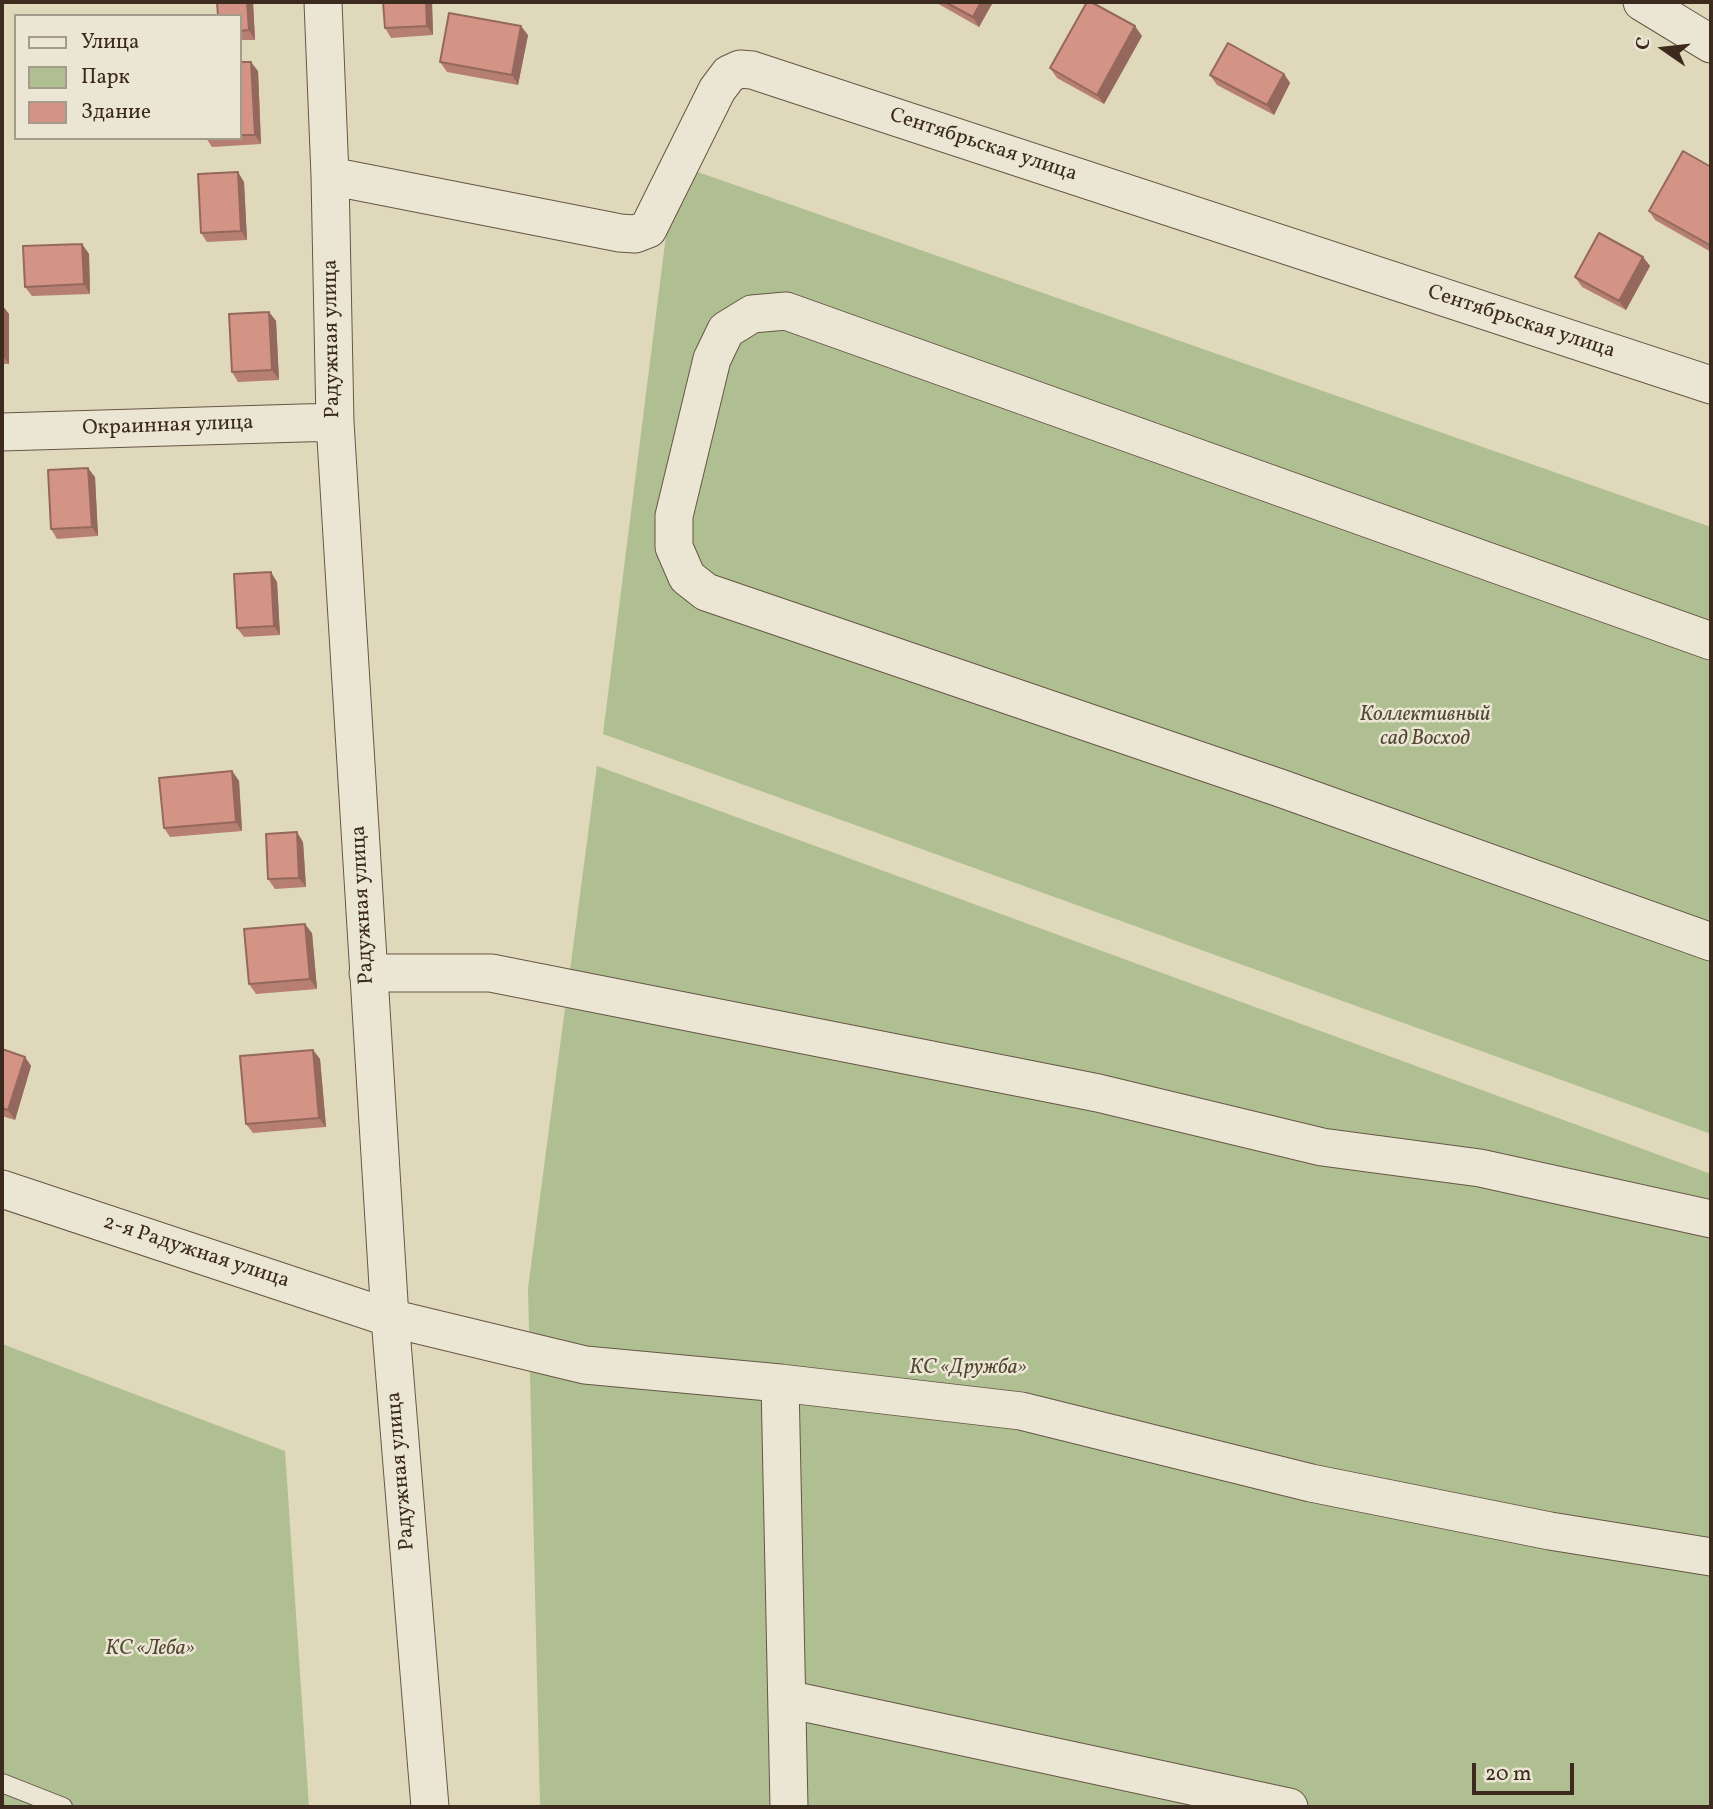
<!DOCTYPE html>
<meta charset="utf-8">
<style>
body{margin:0}
#map{position:relative;width:1713px;height:1809px;overflow:hidden;background:#e0d8bb;font-family:Vollkorn,serif}
canvas{display:block}
.frame{position:absolute;inset:0;border:4px solid #3d2a1e;pointer-events:none}
.legend{position:absolute;left:14px;top:14px;width:228px;height:126px;box-sizing:border-box;background:#ebe6d3;border:2px solid #a59b8b;margin:0;padding:9px 12px;list-style:none;font-size:21px;color:#3d2a1e}
.legend li{display:flex;align-items:center;gap:14px;height:35px}
.legend b{width:35px;border:2px solid #a59b8b}
.north{position:absolute;left:1629px;top:14px;width:70px;height:70px;-webkit-text-stroke:5px #ebe6d3;paint-order:stroke;rotate:284deg;font-size:19px;font-weight:700;line-height:28px;text-align:center;color:#3d2a1e}
.north::after{content:'';display:block;margin:auto;width:24px;height:32px;background:#3d2a1e;clip-path:polygon(50% 0,100% 100%,50% 72%,0 100%)}
.scale{position:absolute;left:1472px;top:1763px;width:102px;height:32px;box-sizing:border-box;border:4px solid #3d2a1e;border-top:0;padding-left:9px;font-size:21px;line-height:24px;white-space:nowrap;color:#3d2a1e;-webkit-text-stroke:5px #ebe6d3;paint-order:stroke}
</style>
<div id="map">
<canvas width="1713" height="1809"></canvas>
<div class="frame"></div>
<ul class="legend">
<li><b style="height:9px;background:#ebe6d3"></b>Улица</li>
<li><b style="height:19px;background:#afbf92"></b>Парк</li>
<li><b style="height:19px;background:#d49485"></b>Здание</li>
</ul>
<div class="north">С</div>
<div class="scale">20 m</div>
</div>
<script>
const c = document.querySelector('canvas').getContext('2d');
c.lineJoin = 'round';
function fill(path, color) {
  c.fillStyle = color;
  c.fill(path, 'evenodd');
}
function toPath(rows) {
  const path = new Path2D();
  for (const r of rows) {
    path.moveTo(r[0], r[1]);
    for (let i = 2; i < r.length; i += 2) path.lineTo(r[i], r[i + 1]);
  }
  return path;
}
function trace(path, color, width, dash) {
  c.strokeStyle = color;
  c.lineWidth = width;
  c.lineCap = dash ? 'butt' : 'round';
  c.setLineDash(dash || []);
  c.stroke(path);
}
function write(font, color, halo, rows, align = 'center') {
  c.font = font + ' Vollkorn,serif';
  c.lineWidth = 5;
  c.setLineDash([]);
  c.textBaseline = 'middle';
  c.strokeStyle = halo;
  c.fillStyle = color;
  for (const [text, x, y, turn = 0] of rows) {
    c.save();
    c.translate(x, y);
    c.rotate((+turn || 0) * Math.PI / 180);
    c.textAlign = isNaN(turn) ? turn : align;
    if (halo) c.strokeText(text, 0, 0);
    c.fillText(text, 0, 0);
    c.restore();
  }
}
fill(toPath([
 [675,164,1711,527,1711,1134,603,734],
 [597,766,1711,1174,1711,1807,540,1807,528,1288],
 [2,1344,285,1451,309,1807,2,1807]
]), '#afbf92');
const lane = toPath([
 [2,1783,63,1807]
]);
const street = toPath([
 [323,2,330,176,335,422,390,1318,430,1807],
 [1642,2,1711,44],
 [330,176,620,233,635,234,648,229,717,90,729,74,740,69,752,70,1711,385],
 [2,432,335,422],
 [1711,641,786,311,752,314,726,330,712,359,674,516,674,547,687,577,706,592,1280,788,1711,942],
 [368,973,491,973,1098,1093,1322,1147,1480,1168,1711,1219],
 [2,1189,390,1318,585,1365,780,1383,1021,1411,1311,1483,1550,1531,1711,1557],
 [780,1383,789,1807],
 [787,1699,1289,1807]
]);
trace(lane, '#665645', 20);
trace(street, '#665645', 39);
trace(lane, '#ebe6d3', 18);
trace(street, '#ebe6d3', 37);
fill(toPath([
 [217,2,253,2,255,40,240,40,240,16],
 [383,2,432,2,433,35,391,38,385,28],
 [935,2,993,2,979,27],
 [528,35,518,85,447,72,440,62],
 [1142,36,1104,104,1057,78,1050,68],
 [240,62,258,71,261,144,212,147,206,138,240,138],
 [1284,74,1290,83,1274,115,1217,85,1210,75],
 [1711,167,1711,252,1655,220,1649,211],
 [244,182,247,240,207,242,201,233],
 [82,244,89,254,90,294,32,296,25,287],
 [1643,257,1650,266,1626,310,1582,287,1575,277],
 [2,305,9,314,9,364,2,364],
 [269,312,276,321,279,380,238,382,232,372],
 [95,477,98,536,57,539,51,529],
 [277,582,280,635,244,637,237,628],
 [232,771,239,781,242,831,170,837,164,828],
 [303,842,306,887,275,889,268,879],
 [312,933,317,989,256,994,249,984],
 [2,1049,25,1057,31,1066,15,1120,2,1116],
 [313,1050,320,1059,326,1127,253,1133,246,1124]
]), '#b67f72');
fill(toPath([
 [247,2,253,2,255,40,249,30],
 [426,2,432,2,433,35,427,26],
 [981,2,993,2,979,27,973,17],
 [521,26,528,35,518,85,512,75],
 [1135,26,1142,36,1104,104,1097,95],
 [251,62,258,71,261,144,255,135],
 [1284,74,1290,83,1274,115,1267,105],
 [238,172,244,182,247,240,241,231],
 [82,244,89,254,90,294,84,284],
 [1643,257,1650,266,1626,310,1619,301],
 [2,305,9,314,9,364,2,355],
 [269,312,276,321,279,380,272,370],
 [88,468,95,477,98,536,92,527],
 [271,572,277,582,280,635,274,626],
 [232,771,239,781,242,831,236,822],
 [297,832,303,842,306,887,299,878],
 [305,924,312,933,317,989,310,979],
 [313,1050,320,1059,326,1127,319,1118],
 [25,1057,31,1066,15,1120,8,1110]
]), '#94685d');
const building = toPath([
 [217,2,247,2,249,30,240,31,240,16,218,16,217,2],
 [383,2,426,2,427,26,385,28,383,2],
 [945,2,981,2,973,17,945,2],
 [1087,2,1091,2,1135,26,1097,95,1050,68,1087,2],
 [449,13,521,26,512,75,440,62,449,13],
 [1228,43,1284,74,1267,105,1210,75,1228,43],
 [240,62,251,62,255,135,240,135,240,62],
 [1683,151,1711,167,1711,242,1710,245,1649,211,1683,151],
 [238,172,241,231,201,233,198,174,238,172],
 [1599,233,1643,257,1619,301,1575,277,1599,233],
 [82,244,84,284,25,287,23,246,82,244],
 [269,312,272,370,232,372,229,314,269,312],
 [88,468,92,527,51,529,48,470,88,468],
 [271,572,274,626,237,628,234,574,271,572],
 [232,771,236,822,164,828,159,778,232,771],
 [297,832,299,878,268,879,266,834,297,832],
 [305,924,310,979,249,984,244,929,305,924],
 [2,1049,25,1057,8,1110,2,1108,2,1049],
 [313,1050,319,1118,246,1124,240,1056,313,1050]
]);
fill(building, '#d49485');
trace(building, '#94685d', 2);
write('21px', '#3d2a1e', '#ebe6d3', [
 ["Сентябрьская улица",983,146,18],
 ["Сентябрьская улица",1521,323,18],
 ["Радужная улица",333,339,-91],
 ["Окраинная улица",168,427,-2],
 ["Радужная улица",364,905,-93],
 ["2-я Радужная улица",196,1253,18],
 ["Радужная улица",402,1471,-95]
]);
write('italic 21px', '#544835', '#ebe6d3', [
 ["Коллективный",1425,716],
 ["сад Восход",1425,740],
 ["КС «Дружба»",968,1369],
 ["КС «Леба»",150,1650]
]);
</script>
